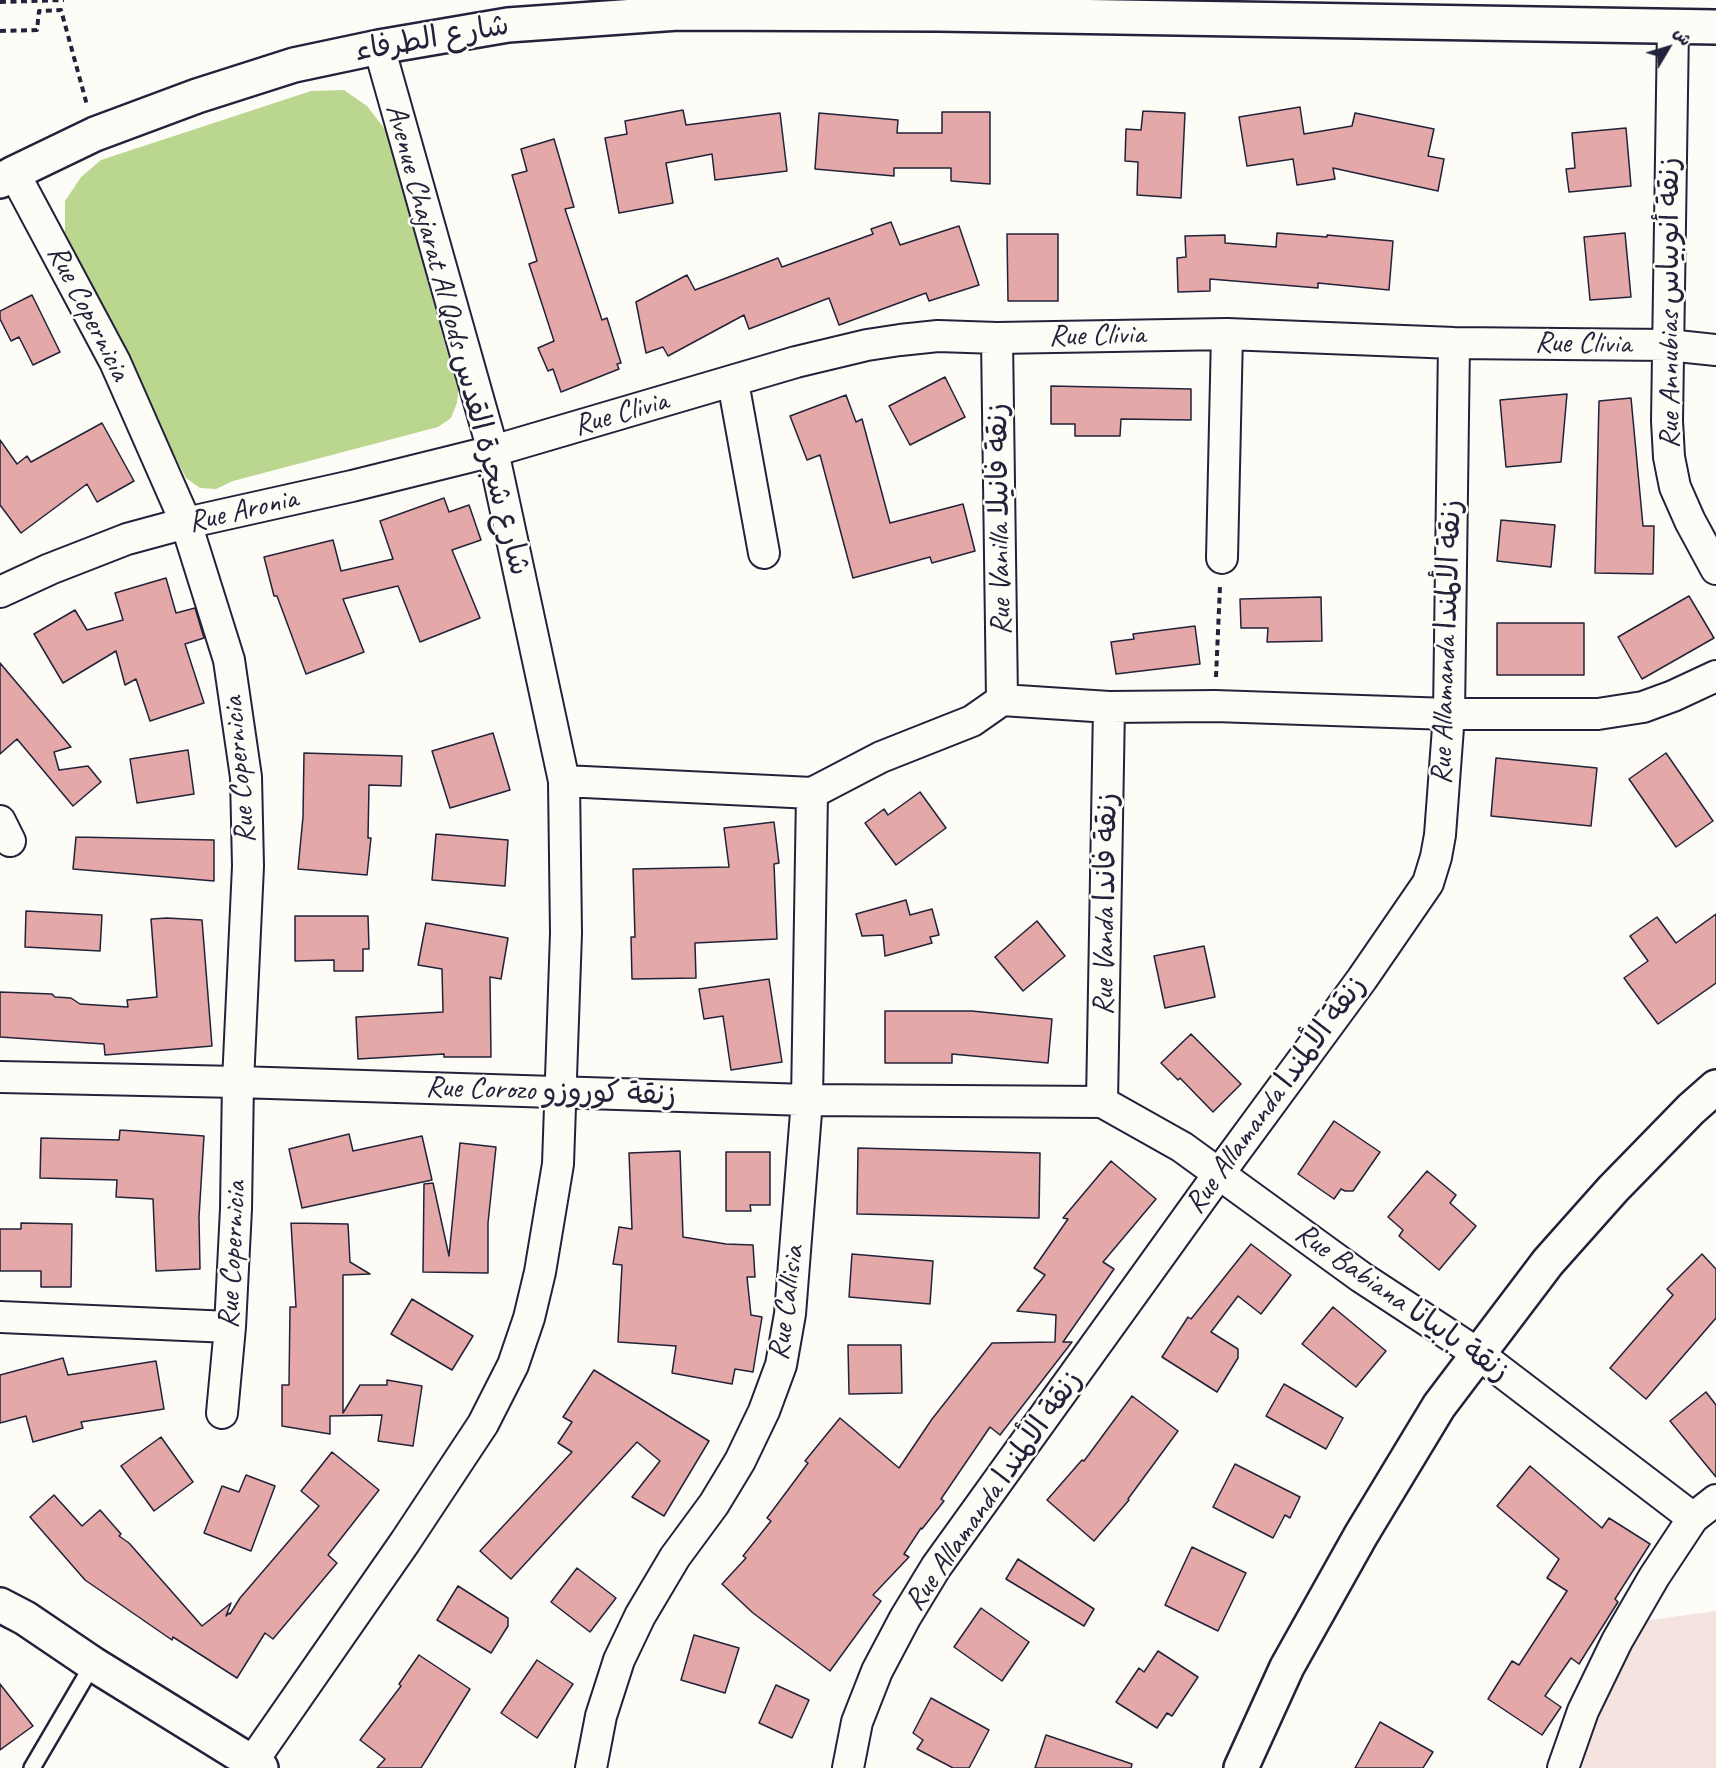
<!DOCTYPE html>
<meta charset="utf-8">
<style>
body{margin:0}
#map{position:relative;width:1716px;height:1768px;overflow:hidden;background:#fdfcf7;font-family:Caveat,"Playpen Sans Arabic",sans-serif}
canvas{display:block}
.north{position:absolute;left:1638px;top:18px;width:60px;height:60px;-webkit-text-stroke:4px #fdfcf7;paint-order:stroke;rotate:52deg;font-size:16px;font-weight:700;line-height:24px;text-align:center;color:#22223b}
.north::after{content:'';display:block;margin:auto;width:21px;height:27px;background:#22223b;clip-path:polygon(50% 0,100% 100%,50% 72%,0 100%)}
</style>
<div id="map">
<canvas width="1716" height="1768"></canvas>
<div class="north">ش</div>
</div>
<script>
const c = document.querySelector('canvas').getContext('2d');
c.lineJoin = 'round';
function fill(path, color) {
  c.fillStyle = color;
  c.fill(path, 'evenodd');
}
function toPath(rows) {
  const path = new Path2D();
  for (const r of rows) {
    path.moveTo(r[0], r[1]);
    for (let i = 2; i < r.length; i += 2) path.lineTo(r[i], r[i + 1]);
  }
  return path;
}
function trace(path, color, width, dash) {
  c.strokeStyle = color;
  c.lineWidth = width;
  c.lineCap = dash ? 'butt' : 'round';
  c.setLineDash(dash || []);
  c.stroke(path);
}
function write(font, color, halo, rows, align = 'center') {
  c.font = font + ' Caveat,"Playpen Sans Arabic",sans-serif';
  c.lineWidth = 5;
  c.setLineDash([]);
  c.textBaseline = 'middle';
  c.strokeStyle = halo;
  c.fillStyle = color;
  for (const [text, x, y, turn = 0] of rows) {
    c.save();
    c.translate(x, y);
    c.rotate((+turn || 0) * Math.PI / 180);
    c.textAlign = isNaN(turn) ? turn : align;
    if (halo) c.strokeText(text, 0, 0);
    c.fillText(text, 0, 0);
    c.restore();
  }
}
fill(toPath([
 [1716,1611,1716,1768,1582,1768,1597,1720,1643,1621]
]), '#f5e3df');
fill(toPath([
 [344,90,367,106,387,132,447,352,459,382,457,403,451,418,438,427,233,481,216,489,200,488,186,478,75,259,65,233,65,201,81,177,101,160,311,91]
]), '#bbd78f');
const building = toPath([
 [1300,107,1304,134,1352,126,1355,113,1434,129,1428,156,1444,159,1438,191,1333,168,1335,179,1297,185,1293,159,1247,166,1239,117,1300,107],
 [683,110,686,125,780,113,787,171,715,180,712,154,666,163,673,203,619,213,605,138,627,134,625,121,683,110],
 [1143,111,1185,113,1181,198,1137,195,1138,162,1125,161,1126,129,1141,130,1143,111],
 [942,112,990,112,990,184,951,181,951,168,894,168,894,176,815,169,819,113,898,120,897,133,942,133,942,112],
 [1626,128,1631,186,1569,192,1566,169,1575,168,1572,133,1626,128],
 [554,139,574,207,565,209,602,320,607,318,621,363,617,364,619,369,561,392,553,369,548,371,538,348,554,341,529,264,537,261,512,175,527,171,521,149,554,139],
 [891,222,900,245,959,226,979,285,929,301,926,293,839,325,829,298,749,329,744,315,668,356,663,347,646,353,636,302,687,275,695,290,778,258,782,267,873,234,871,229,891,222],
 [1277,233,1327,237,1327,235,1393,241,1389,290,1318,283,1318,288,1210,279,1210,291,1178,292,1177,258,1186,257,1185,236,1225,235,1225,243,1276,247,1277,233],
 [1625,233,1631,297,1590,300,1584,237,1625,233],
 [1007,234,1058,234,1058,301,1008,301,1007,234],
 [32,295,60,352,33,365,19,337,11,341,0,319,0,311,32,295],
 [945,377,965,417,910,445,889,406,945,377],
 [1051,386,1191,389,1191,420,1121,419,1120,436,1075,436,1075,424,1051,424,1051,386],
 [1567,394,1561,462,1506,467,1500,400,1567,394],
 [846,395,856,422,862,419,890,523,963,504,975,551,932,563,930,557,853,578,820,455,807,460,790,416,846,395],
 [1631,398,1643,526,1654,526,1653,574,1595,573,1599,401,1631,398],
 [102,423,134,481,97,502,87,484,21,533,0,505,0,440,17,464,27,456,31,462,102,423],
 [444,498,449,512,469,505,481,540,452,550,480,618,420,642,398,586,343,599,364,652,306,674,277,596,274,596,264,557,333,540,341,571,393,559,380,521,444,498],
 [1501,520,1555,525,1551,567,1497,561,1501,520],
 [166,578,176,613,195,608,204,638,185,644,204,703,150,721,136,679,125,685,116,651,63,683,34,634,75,610,87,630,123,620,115,593,166,578],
 [1689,596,1714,638,1642,679,1618,637,1689,596],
 [1321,597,1322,641,1267,642,1268,628,1241,628,1240,599,1321,597],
 [1497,623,1584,623,1584,675,1497,675,1497,623],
 [1195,626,1200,664,1116,674,1111,642,1134,639,1133,634,1195,626],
 [0,663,71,747,54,752,59,770,88,766,101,782,73,806,17,739,0,754,0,663],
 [493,733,510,790,450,808,432,751,493,733],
 [188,750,194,794,137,803,130,759,188,750],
 [304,753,402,756,401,786,369,785,368,838,371,838,367,875,298,869,303,817,304,753],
 [1666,753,1713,821,1676,847,1629,779,1666,753],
 [1496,758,1597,768,1591,826,1491,816,1496,758],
 [920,792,946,828,896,865,865,823,884,809,888,815,920,792],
 [774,822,779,863,774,864,777,939,695,943,696,978,632,979,631,937,635,937,633,869,729,867,724,828,774,822],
 [436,834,508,840,505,886,432,880,436,834],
 [76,837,214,840,214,881,73,869,76,837],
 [906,900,910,915,932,909,939,935,930,937,932,943,885,956,883,935,862,936,856,914,906,900],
 [26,911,102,915,100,951,25,947,26,911],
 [1716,914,1716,983,1658,1024,1624,978,1648,961,1630,936,1657,917,1676,943,1716,914],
 [295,916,368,916,369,949,363,949,363,971,334,971,334,960,295,961,295,916],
 [167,918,202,920,212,1046,105,1055,104,1044,0,1037,0,992,52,994,55,997,71,998,80,1004,128,1007,127,1000,157,997,151,919,167,918],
 [1037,921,1065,956,1023,991,995,957,1037,921],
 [426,923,508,938,501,979,490,977,491,1057,444,1057,444,1054,358,1059,356,1017,443,1012,442,969,418,965,426,923],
 [1204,946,1215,997,1165,1008,1154,956,1204,946],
 [769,979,782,1062,731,1070,723,1016,704,1019,699,989,769,979],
 [885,1011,972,1011,1052,1019,1048,1063,952,1054,952,1063,885,1063,885,1011],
 [1191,1034,1241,1084,1213,1112,1180,1078,1178,1080,1161,1063,1191,1034],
 [1334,1121,1380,1152,1353,1191,1345,1191,1341,1189,1334,1199,1298,1174,1334,1121],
 [120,1130,204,1136,199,1217,200,1269,156,1271,153,1199,116,1197,117,1180,40,1178,41,1138,119,1140,120,1130],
 [349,1134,353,1151,422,1136,432,1180,302,1208,289,1149,349,1134],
 [460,1143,496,1147,488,1223,488,1273,423,1272,424,1184,433,1183,449,1256,460,1143],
 [858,1148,1040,1153,1039,1218,857,1214,858,1148],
 [680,1151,683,1237,726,1244,753,1245,755,1277,747,1277,751,1315,762,1317,753,1372,735,1369,732,1384,672,1373,676,1346,618,1342,622,1265,613,1264,619,1227,632,1229,629,1153,680,1151],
 [726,1152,770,1152,770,1205,750,1205,751,1211,726,1211,726,1152],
 [1111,1161,1156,1199,1103,1262,1114,1269,1063,1342,1072,1342,1000,1435,990,1427,941,1499,944,1501,922,1529,921,1528,904,1554,909,1557,873,1595,881,1601,830,1671,753,1613,722,1584,746,1558,743,1556,771,1521,767,1518,808,1463,805,1461,840,1418,899,1468,932,1419,992,1343,1055,1342,1056,1315,1017,1311,1045,1275,1034,1268,1068,1219,1063,1218,1111,1161],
 [1427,1171,1456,1195,1450,1203,1476,1226,1439,1270,1399,1236,1403,1230,1388,1217,1427,1171],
 [21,1223,72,1224,71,1287,41,1287,41,1271,0,1271,0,1229,21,1229,21,1223],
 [291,1223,348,1224,350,1262,370,1274,343,1275,343,1413,360,1385,387,1385,387,1380,422,1386,413,1446,378,1441,382,1415,330,1416,330,1434,282,1426,282,1385,289,1385,290,1307,296,1307,291,1223],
 [1251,1244,1291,1275,1261,1314,1238,1296,1211,1332,1238,1349,1238,1358,1217,1392,1162,1357,1188,1317,1191,1319,1251,1244],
 [852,1254,933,1261,930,1304,849,1297,852,1254],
 [1702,1254,1716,1269,1716,1318,1646,1399,1610,1368,1673,1295,1667,1289,1702,1254],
 [412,1299,473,1336,452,1370,391,1334,412,1299],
 [1333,1307,1386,1351,1356,1387,1302,1344,1333,1307],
 [848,1345,901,1345,902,1393,849,1394,848,1345],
 [63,1358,68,1375,156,1361,164,1409,81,1422,83,1428,33,1442,26,1416,0,1423,0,1375,63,1358],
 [594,1370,709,1441,664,1516,632,1497,660,1461,637,1442,511,1579,480,1551,572,1452,558,1443,572,1422,563,1417,594,1370],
 [1284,1384,1343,1418,1326,1449,1266,1416,1284,1384],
 [1706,1392,1716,1405,1716,1477,1670,1421,1706,1392],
 [1132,1396,1178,1431,1128,1499,1129,1500,1094,1541,1047,1500,1082,1460,1084,1461,1132,1396],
 [161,1437,193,1482,154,1511,121,1466,161,1437],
 [332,1452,379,1490,328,1555,337,1563,273,1639,265,1633,237,1678,173,1637,172,1640,85,1580,30,1517,54,1495,82,1526,100,1510,121,1534,119,1536,129,1543,202,1626,231,1603,226,1616,229,1613,230,1614,240,1598,319,1506,301,1491,332,1452],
 [1235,1464,1300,1497,1290,1518,1285,1515,1273,1538,1213,1507,1235,1464],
 [1530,1466,1602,1528,1609,1518,1650,1544,1615,1599,1618,1602,1579,1664,1571,1658,1545,1696,1561,1707,1542,1735,1488,1699,1512,1661,1519,1665,1567,1591,1547,1578,1559,1559,1497,1506,1530,1466],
 [246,1475,275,1486,251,1551,204,1533,222,1486,239,1492,246,1475],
 [1192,1547,1246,1573,1218,1631,1165,1605,1192,1547],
 [1018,1559,1094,1609,1084,1626,1006,1579,1018,1559],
 [577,1568,616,1598,590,1632,551,1602,577,1568],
 [458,1586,508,1618,508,1626,491,1653,437,1620,458,1586],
 [981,1608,1029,1642,1002,1681,954,1647,981,1608],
 [694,1635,739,1648,725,1693,681,1680,694,1635],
 [1158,1651,1198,1677,1172,1716,1167,1713,1157,1728,1116,1702,1139,1668,1144,1672,1158,1651],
 [419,1655,470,1689,421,1768,377,1768,385,1759,360,1740,401,1686,399,1684,419,1655],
 [537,1660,573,1684,537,1738,501,1713,537,1660],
 [0,1684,33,1726,0,1750,0,1684],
 [776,1685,809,1700,792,1738,759,1723,776,1685],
 [931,1698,989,1730,969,1768,953,1768,917,1749,923,1740,913,1733,931,1698],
 [1380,1722,1433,1752,1423,1768,1355,1768,1380,1722],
 [1046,1735,1132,1764,1131,1768,1035,1768,1046,1735]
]);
fill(building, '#e3a8a7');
trace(building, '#22223b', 1.5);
const service = toPath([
 [32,1768,93,1664]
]);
const minor = toPath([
 [1673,27,1667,421,1669,457,1675,487,1690,521,1716,569],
 [14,173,115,362,186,523,229,660,246,777,248,866,238,1082,236,1209,230,1327,222,1413],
 [997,338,1002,700],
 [733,382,764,553],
 [1222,558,1227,334],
 [0,592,50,569,127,539,186,523,352,486,493,451,796,362,867,345,900,340,938,336,997,338,1227,334,1454,343,1668,345,1716,350],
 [564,781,812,793,881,757,972,721,1002,700,1109,707,1215,706,1449,714,1598,714,1643,707,1673,696,1716,676],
 [0,821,10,841],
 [0,1077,238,1082,807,1100,1102,1102,1182,1147,1361,1277,1477,1353,1693,1518],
 [1102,1102,1109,707],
 [0,1317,230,1327],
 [248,1768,405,1542,483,1424,513,1365,529,1318,540,1272,558,1164,566,933,564,781,493,451,379,47],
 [591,1768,601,1716,619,1660,640,1616,675,1557,714,1504,740,1461,764,1411,781,1365,790,1314,807,1100,812,793],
 [848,1768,857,1722,877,1671,905,1618,936,1567,1218,1175,1362,979,1428,883,1436,857,1440,835,1449,714,1454,343],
 [1563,1768,1583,1711,1617,1641,1654,1577,1693,1518,1716,1500]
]);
const tertiary = toPath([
 [0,181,14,173,95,134,197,96,294,65,379,47,508,25,678,13,939,14,1716,27],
 [0,1605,25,1618,93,1664,261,1768],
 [1241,1768,1287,1667,1361,1535,1439,1406,1548,1262,1613,1189,1691,1109,1716,1087]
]);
trace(service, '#22223b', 20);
trace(minor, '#22223b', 34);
trace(tertiary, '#22223b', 38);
trace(toPath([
 [0,2,64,0],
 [0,31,37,30,39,11,61,10,87,105],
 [1216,677,1220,586]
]), '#22223b', 4, [6, 4.5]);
trace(service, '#fdfcf7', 15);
trace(minor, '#fdfcf7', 30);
trace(tertiary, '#fdfcf7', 33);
write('30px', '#22223b', '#fdfcf7', [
 ["شارع الطرفاء",432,39,-10],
 ["Rue Annubias زنقة أنوبياس",1670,303,-90],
 ["Rue Copernicia",88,313,63],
 ["Rue Clivia",1097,336,-1],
 ["Avenue Chajarat Al Qods شارع شجرة القدس",457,340,75],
 ["Rue Clivia",1583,344,1],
 ["Rue Clivia",621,414,-16],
 ["Rue Aronia",243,511,-13],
 ["Rue Vanilla زنقة فانيلا",1000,519,-91],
 ["Rue Allamanda زنقة الألمندا",1447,642,-88],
 ["Rue Copernicia",240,770,-95],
 ["Rue Vanda زنقة فاندا",1106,904,-89],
 ["Rue Corozo زنقة كوروزو",551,1092,2],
 ["Rue Allamanda زنقة الألمندا",1276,1095,-54],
 ["Rue Copernicia",233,1255,-87],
 ["Rue Callisia",787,1303,-82],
 ["Rue Babiana زنقة بابيانا",1402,1303,35],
 ["Rue Allamanda زنقة الألمندا",994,1491,-55]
]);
</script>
